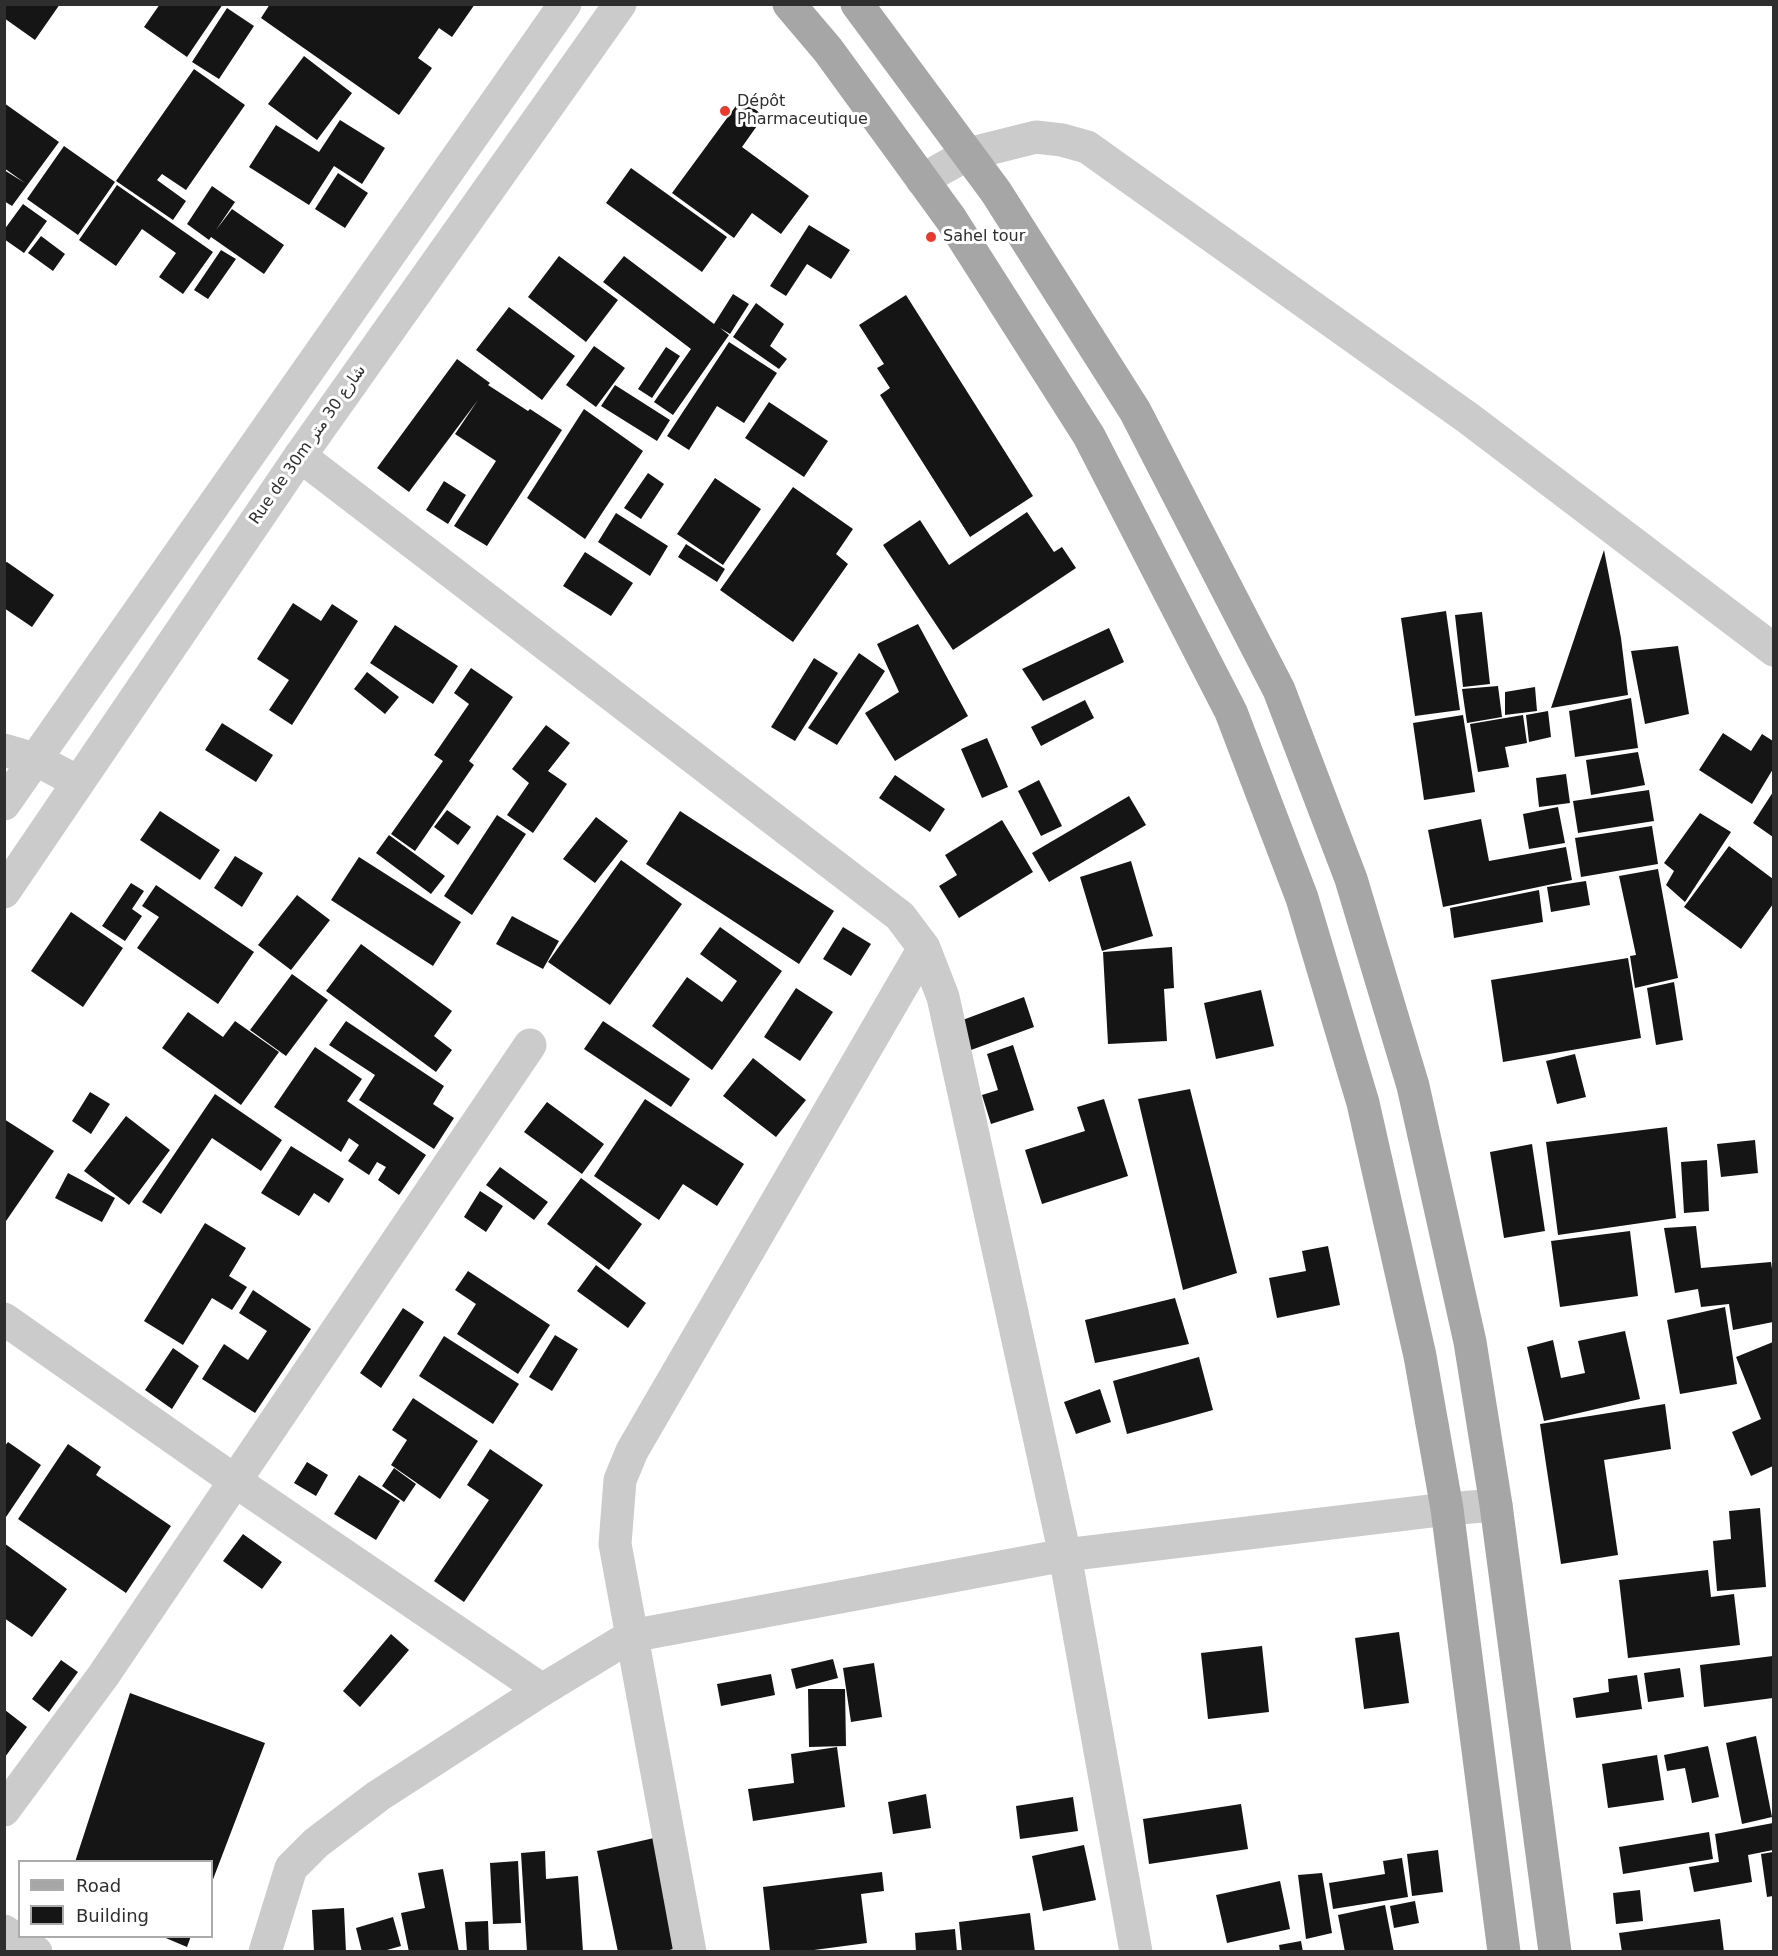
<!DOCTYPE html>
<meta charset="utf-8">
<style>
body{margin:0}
#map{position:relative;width:1778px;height:1956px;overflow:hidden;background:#fff;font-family:"DejaVu Sans",sans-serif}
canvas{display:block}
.frame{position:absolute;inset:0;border:6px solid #2e2e2e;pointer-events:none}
.legend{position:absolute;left:18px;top:1860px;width:195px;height:78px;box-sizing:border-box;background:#fff;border:2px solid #ababab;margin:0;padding:8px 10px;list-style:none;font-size:18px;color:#2e2e2e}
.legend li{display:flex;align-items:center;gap:12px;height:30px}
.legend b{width:30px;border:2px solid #ababab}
</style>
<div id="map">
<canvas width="1778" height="1956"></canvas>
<div class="frame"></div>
<ul class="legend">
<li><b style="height:8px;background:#a6a6a6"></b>Road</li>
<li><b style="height:16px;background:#151515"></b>Building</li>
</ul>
</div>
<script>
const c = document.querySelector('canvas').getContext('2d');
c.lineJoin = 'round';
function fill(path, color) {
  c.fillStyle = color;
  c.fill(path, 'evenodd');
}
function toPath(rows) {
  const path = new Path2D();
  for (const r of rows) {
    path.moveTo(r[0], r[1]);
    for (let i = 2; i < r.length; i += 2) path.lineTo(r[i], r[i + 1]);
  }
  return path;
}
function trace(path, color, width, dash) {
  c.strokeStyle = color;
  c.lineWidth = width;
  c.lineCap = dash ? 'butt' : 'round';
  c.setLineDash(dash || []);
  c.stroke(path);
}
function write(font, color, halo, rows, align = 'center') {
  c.font = font + ' "DejaVu Sans","Noto Sans Arabic",sans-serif';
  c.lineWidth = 6;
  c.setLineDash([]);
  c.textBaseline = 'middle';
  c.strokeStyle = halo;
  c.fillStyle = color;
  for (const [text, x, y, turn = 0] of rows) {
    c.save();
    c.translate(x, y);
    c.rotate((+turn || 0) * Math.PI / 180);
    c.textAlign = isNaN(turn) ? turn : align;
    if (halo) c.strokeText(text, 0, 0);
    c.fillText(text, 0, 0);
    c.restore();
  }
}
fill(toPath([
 [4,4,60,4,35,40,4,18],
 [160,4,223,4,187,57,144,27],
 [270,4,475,4,452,37,439,28,418,58,432,68,399,115,261,18],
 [227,8,254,26,219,79,192,62],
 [304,56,352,93,317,140,268,104],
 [194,69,245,105,186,190,162,174,157,180,186,201,173,220,116,181],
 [741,99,764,116,742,147,809,196,781,234,752,213,734,238,672,193],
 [4,103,59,142,12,206,4,201,4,170,25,183,4,168],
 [340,120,385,148,362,184,334,166,309,205,249,167,276,125,319,152],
 [64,146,115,182,78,235,27,199],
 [631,168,727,237,702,272,606,203],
 [338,173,368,193,345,228,315,209],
 [117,185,213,252,183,294,159,277,176,253,142,229,116,266,79,240],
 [212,186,235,202,216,230,232,209,284,245,264,274,211,237,209,240,187,224],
 [23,204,47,221,24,253,4,239,4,230],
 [809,225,850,250,831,279,807,264,786,296,770,286],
 [41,236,65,254,53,271,28,253],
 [221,250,236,259,208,299,194,290],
 [559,256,618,300,586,342,528,297],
 [624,256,714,324,733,294,749,304,730,334,720,328,729,335,673,415,654,402,691,349,603,282],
 [906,295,1033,496,970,537,880,395,890,388,877,368,884,364,859,325],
 [756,303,784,324,770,346,787,359,779,369,733,337],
 [509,307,575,356,542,400,476,350],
 [729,342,777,373,744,423,717,406,689,450,667,436],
 [594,346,625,368,596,407,566,385],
 [666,347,680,356,652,398,638,389],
 [457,359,490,383,488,385,528,411,530,409,562,430,487,546,454,526,496,461,455,434,478,400,409,492,377,468],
 [615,385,670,420,657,441,601,406],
 [769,402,828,441,804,477,745,438],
 [584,409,643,451,585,539,527,498],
 [648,473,664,484,641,519,624,508],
 [715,478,761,509,723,565,677,534],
 [444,481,466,495,448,524,426,510],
 [793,487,853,529,836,554,848,564,793,642,720,590],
 [1027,512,1054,552,1062,547,1076,568,953,650,883,545,920,520,949,565],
 [616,513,668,546,650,576,598,542],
 [686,544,725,569,717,582,678,557],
 [1604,550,1621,638,1628,695,1551,708],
 [585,552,633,583,611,616,563,586],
 [7,562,54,595,32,627,4,608,4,563],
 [293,603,321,621,332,604,358,621,292,725,269,710,289,680,257,659],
 [1446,611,1460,710,1415,716,1401,618],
 [1482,612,1490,684,1463,687,1455,615],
 [918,624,968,716,895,761,865,713,899,692,877,644],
 [395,625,458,666,433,704,370,663],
 [1109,628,1124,662,1043,701,1022,669],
 [1678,646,1689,714,1645,724,1631,651],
 [859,653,885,671,837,745,808,728],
 [814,658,838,673,795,741,771,727],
 [471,668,513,697,469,761,474,765,415,851,391,834,443,761,434,755,469,704,454,693],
 [367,672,399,697,385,714,354,689],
 [1498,686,1502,717,1467,723,1462,689],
 [1535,687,1537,711,1505,715,1505,692],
 [1631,698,1638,748,1575,757,1569,711],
 [1085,700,1094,718,1041,746,1031,727],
 [1548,711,1551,737,1529,742,1526,715],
 [1463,715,1475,792,1424,800,1413,723],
 [1523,715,1527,743,1505,747,1509,767,1478,772,1470,724],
 [222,723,273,755,256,782,205,750],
 [546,725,570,743,548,771,567,784,533,833,507,815,529,783,512,769],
 [1723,733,1751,751,1762,734,1773,741,1773,769,1752,804,1699,770],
 [987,738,1008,787,982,798,961,749],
 [1638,752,1645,785,1591,795,1586,760],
 [1566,774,1570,803,1539,807,1536,778],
 [895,775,945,809,930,832,879,798],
 [1039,780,1062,826,1041,836,1018,791],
 [1649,790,1654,821,1578,833,1573,801],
 [1773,792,1773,837,1753,823],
 [1129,796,1146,825,1049,882,1032,853],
 [1558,807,1565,843,1529,849,1523,814],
 [447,810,471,827,458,845,434,827],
 [160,811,220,850,200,880,140,840],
 [680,811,834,911,799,964,646,864],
 [1700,813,1731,832,1685,902,1666,885,1674,871,1664,863],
 [497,815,526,834,472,915,444,896],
 [596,817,628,841,595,883,563,859],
 [1481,819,1489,861,1566,847,1572,880,1443,907,1428,830],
 [1002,820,1033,872,959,918,939,886,957,875,945,855],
 [1652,826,1658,864,1581,877,1575,838],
 [389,835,445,876,431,894,376,853],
 [1729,846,1773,879,1773,904,1741,949,1684,907],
 [235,856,263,873,242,907,214,888],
 [359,857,461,922,433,966,331,900],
 [621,860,682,904,610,1005,548,962],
 [1131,861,1153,936,1102,951,1080,877],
 [1658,869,1678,978,1635,988,1630,956,1636,955,1619,876],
 [1586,881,1590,905,1551,912,1547,887],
 [131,883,144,891,132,909,142,916,125,941,102,926],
 [156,885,254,952,218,1004,137,948,159,917,142,906],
 [1539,890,1543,922,1454,938,1450,908],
 [297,895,330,920,291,970,258,945],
 [71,912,123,948,83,1007,31,971],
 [512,916,559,941,543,969,496,944],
 [720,927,782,971,712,1070,652,1026,687,977,722,1002,737,981,700,954],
 [843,927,871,944,851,976,823,959],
 [361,944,452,1011,434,1036,452,1050,436,1072,326,991],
 [1172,947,1174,988,1164,989,1167,1041,1108,1044,1103,952],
 [1628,958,1641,1038,1503,1062,1491,980],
 [292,974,328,1000,286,1056,250,1030],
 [1674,982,1683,1040,1656,1045,1647,988],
 [796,988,833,1012,800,1061,764,1037],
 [1261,990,1274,1046,1216,1059,1204,1003],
 [1024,997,1034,1027,971,1050,960,1021],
 [188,1012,223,1037,235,1021,279,1052,241,1105,162,1048],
 [346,1021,444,1086,433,1104,454,1118,434,1149,359,1100,375,1075,329,1045],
 [603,1021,690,1079,671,1107,584,1049],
 [1013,1045,1034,1110,991,1124,982,1095,998,1090,987,1054],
 [315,1047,362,1079,347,1101,426,1155,399,1195,378,1180,386,1167,377,1162,369,1175,348,1161,359,1145,349,1138,341,1152,274,1107],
 [1575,1054,1586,1097,1557,1104,1546,1061],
 [753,1058,806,1100,776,1137,723,1096],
 [1190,1089,1237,1273,1183,1290,1138,1099],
 [90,1092,110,1104,91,1134,72,1121],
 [215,1094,282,1140,261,1171,212,1138,161,1214,142,1202],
 [645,1099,744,1164,717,1206,683,1184,659,1220,594,1176],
 [1104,1099,1128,1176,1042,1204,1025,1150,1085,1131,1077,1107],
 [547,1102,604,1144,582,1174,524,1132],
 [126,1116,170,1150,129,1205,84,1171],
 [4,1119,54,1151,4,1224],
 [1667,1127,1676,1218,1558,1235,1546,1142],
 [1755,1140,1758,1173,1721,1177,1717,1144],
 [1532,1144,1545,1231,1504,1238,1490,1152],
 [291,1146,344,1179,329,1203,314,1193,299,1216,261,1193],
 [1707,1160,1709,1211,1684,1213,1681,1162],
 [500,1167,548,1202,534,1220,486,1185],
 [68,1173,115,1198,102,1222,55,1198],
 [581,1178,642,1224,609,1270,547,1224],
 [480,1191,503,1206,486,1232,464,1217],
 [205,1223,246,1248,229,1276,247,1287,232,1310,212,1298,183,1345,144,1321],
 [1696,1226,1701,1268,1771,1262,1773,1276,1773,1322,1733,1330,1729,1304,1701,1307,1698,1289,1675,1293,1664,1228],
 [1630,1231,1638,1296,1560,1307,1551,1241],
 [1328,1246,1340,1305,1277,1318,1269,1278,1306,1271,1302,1251],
 [596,1265,646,1303,628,1328,577,1291],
 [468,1271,550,1325,518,1374,457,1334,476,1304,455,1290],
 [253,1290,311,1329,255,1413,202,1379,224,1344,248,1360,267,1331,239,1313],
 [1175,1298,1189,1344,1095,1363,1085,1320],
 [1725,1307,1737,1384,1680,1394,1667,1320],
 [403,1308,424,1322,381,1388,360,1373],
 [1625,1331,1640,1399,1544,1421,1527,1347,1553,1340,1561,1378,1585,1373,1578,1341],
 [555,1335,578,1349,552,1391,529,1377],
 [444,1336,519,1384,493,1424,419,1376],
 [1773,1342,1773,1466,1751,1476,1732,1432,1761,1419,1736,1357],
 [173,1348,199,1366,172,1409,145,1390],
 [1199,1357,1213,1410,1127,1434,1113,1381],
 [1100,1389,1111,1422,1076,1434,1064,1402],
 [413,1398,478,1441,440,1499,391,1465,407,1440,392,1430],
 [1665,1404,1671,1449,1604,1460,1618,1555,1561,1564,1540,1424],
 [8,1442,41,1465,4,1520,4,1447],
 [68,1444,101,1467,96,1475,171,1526,126,1593,18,1519],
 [490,1449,543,1485,464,1602,434,1581,489,1500,467,1485],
 [307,1462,328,1475,316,1496,294,1483],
 [394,1468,416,1484,404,1502,382,1486],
 [359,1475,400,1501,376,1540,334,1514],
 [1760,1508,1766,1587,1717,1591,1713,1541,1731,1539,1729,1511],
 [243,1534,282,1562,262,1589,223,1561],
 [4,1543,67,1589,32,1637,4,1618],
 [1708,1570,1711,1597,1734,1594,1740,1645,1628,1658,1619,1580],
 [1399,1632,1409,1703,1364,1709,1355,1638],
 [391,1634,409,1650,360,1707,343,1691],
 [1262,1646,1269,1712,1208,1719,1201,1653],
 [1773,1656,1773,1698,1704,1707,1700,1665],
 [833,1659,838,1678,796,1689,791,1669],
 [61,1660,78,1672,49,1712,32,1699],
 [874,1663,882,1717,851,1722,843,1668],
 [1680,1668,1684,1697,1648,1702,1644,1673],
 [771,1674,775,1695,721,1706,717,1684],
 [1637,1675,1642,1709,1576,1718,1573,1698,1609,1692,1608,1679],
 [808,1689,845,1689,846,1746,809,1747],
 [130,1693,265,1743,212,1882,212,1862,75,1862],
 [5,1710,27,1727,5,1757],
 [1756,1736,1772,1817,1742,1824,1726,1743],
 [1708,1746,1719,1797,1692,1803,1685,1768,1667,1771,1664,1755],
 [837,1747,845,1807,753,1821,748,1789,794,1783,791,1754],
 [1657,1755,1664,1800,1608,1808,1602,1764],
 [926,1794,931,1828,893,1834,888,1802],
 [1073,1797,1078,1831,1020,1839,1016,1806],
 [1241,1804,1248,1849,1149,1864,1143,1819],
 [1773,1823,1773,1850,1748,1855,1752,1882,1694,1892,1689,1867,1719,1862,1715,1834],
 [1709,1832,1713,1859,1623,1874,1619,1847],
 [654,1838,677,1948,662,1952,618,1952,597,1851],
 [1084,1845,1096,1900,1043,1911,1032,1856],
 [1438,1850,1443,1892,1412,1896,1407,1854],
 [545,1851,546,1879,578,1876,583,1952,527,1952,521,1853],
 [1773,1852,1773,1896,1767,1897,1761,1854],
 [1402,1858,1408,1897,1333,1909,1329,1883,1385,1874,1383,1861],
 [518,1861,521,1923,493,1924,490,1863],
 [443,1869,459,1952,409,1952,401,1913,425,1908,418,1873],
 [882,1872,884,1891,861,1894,867,1943,799,1952,770,1952,763,1887],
 [1322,1873,1332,1933,1306,1939,1298,1875],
 [1280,1881,1290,1929,1227,1943,1216,1895],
 [1640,1890,1643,1921,1616,1924,1613,1893],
 [1415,1901,1419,1923,1394,1928,1390,1906],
 [1385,1905,1394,1952,1345,1952,1338,1915],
 [344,1908,346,1952,314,1952,312,1910],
 [1030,1913,1035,1952,962,1952,959,1922],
 [393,1917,401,1946,380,1952,362,1952,356,1928],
 [1720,1919,1724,1952,1622,1952,1619,1933],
 [488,1921,489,1952,467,1952,465,1922],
 [955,1929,957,1952,916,1952,915,1933],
 [161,1936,191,1936,187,1947],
 [1301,1941,1303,1952,1280,1952,1279,1945]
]), '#151515');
trace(toPath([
 [922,180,968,154,1036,137,1062,140,1087,147,1468,418,1774,650],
 [300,456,900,916,924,948,943,997,1065,1555,1136,1952],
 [4,750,35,759,78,782],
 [4,1319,235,1481,542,1690],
 [4,1810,103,1676,530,1045],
 [4,1931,36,1952],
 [265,1952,291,1868,316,1843,378,1796,542,1690,631,1636,1065,1555,1447,1509,1496,1505],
 [690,1952,615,1544,620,1480,632,1451,924,948]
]), '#cbcbcb', 33);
trace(toPath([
 [4,804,565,4],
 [4,892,300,456,620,4]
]), '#cbcbcb', 33);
trace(toPath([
 [789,4,828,50,951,219,1089,436,1231,712,1302,898,1363,1103,1420,1356,1447,1509,1504,1952],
 [857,4,996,192,1135,411,1279,690,1351,879,1413,1086,1470,1342,1496,1505,1555,1952]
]), '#a6a6a6', 33);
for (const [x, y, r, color] of [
 [725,111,6,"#ea3a2c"],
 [931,237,6,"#ea3a2c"]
]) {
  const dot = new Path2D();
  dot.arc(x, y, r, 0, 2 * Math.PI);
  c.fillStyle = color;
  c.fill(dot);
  trace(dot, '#fff', 2);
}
write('16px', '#2e2e2e', '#fff', [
 ["Dépôt",737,102],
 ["Pharmaceutique",737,120],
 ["Sahel tour",943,237]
], 'left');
write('16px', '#2e2e2e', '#fff', [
 ["Rue de 30m شارع 30 متر",308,445,-55]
]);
</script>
